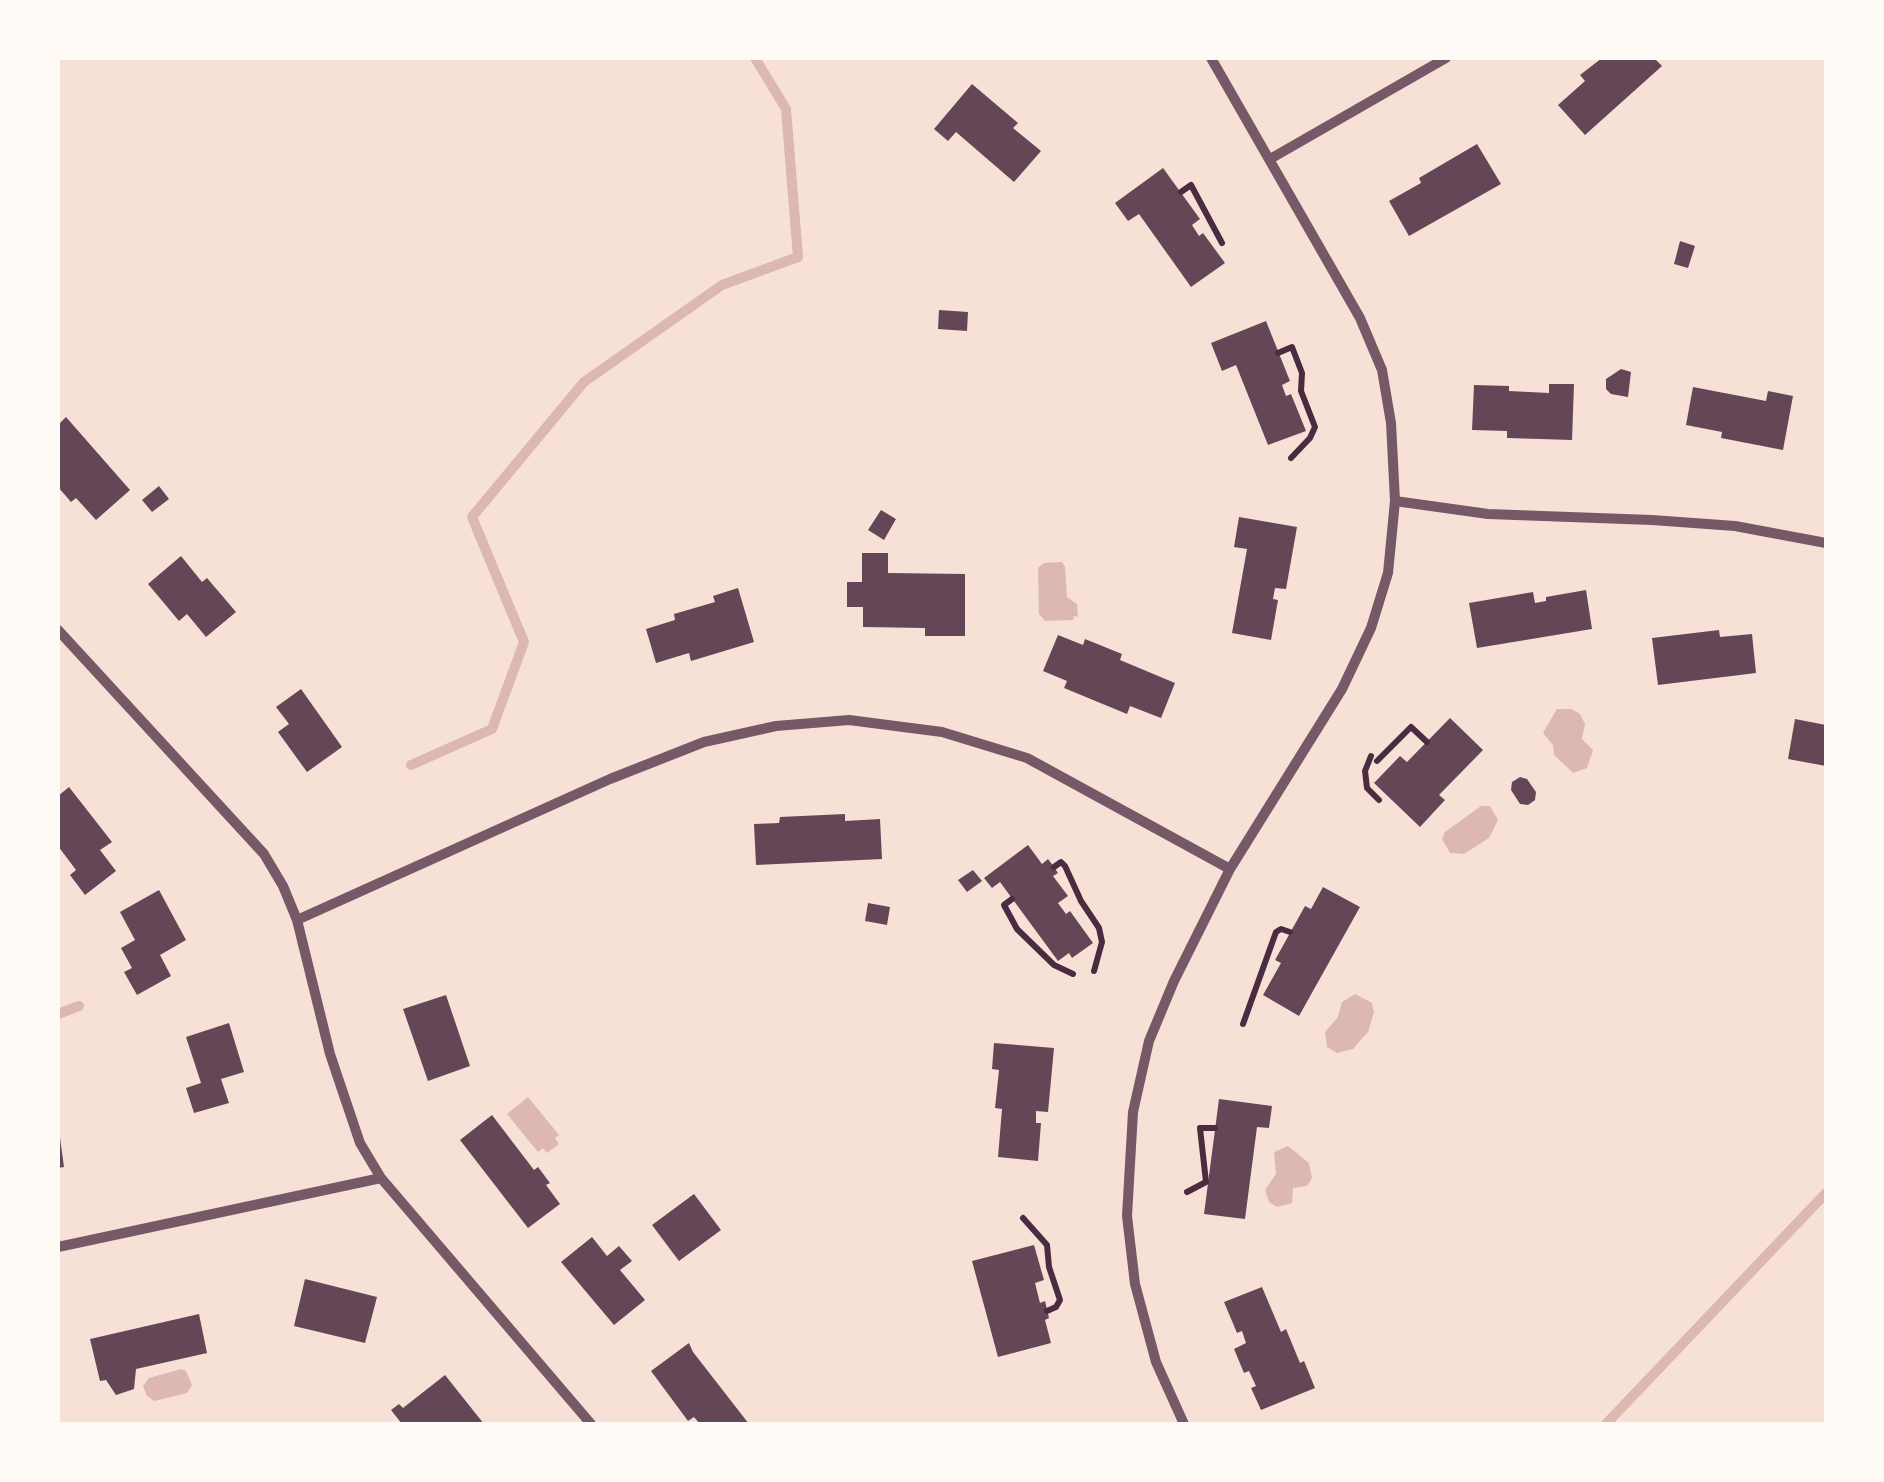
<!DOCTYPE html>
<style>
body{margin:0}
#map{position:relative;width:1884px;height:1482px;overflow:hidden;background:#f7e1d7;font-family:Figtree,sans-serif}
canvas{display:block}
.frame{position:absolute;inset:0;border:60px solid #fffaf5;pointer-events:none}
</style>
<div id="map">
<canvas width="1884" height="1482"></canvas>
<div class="frame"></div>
</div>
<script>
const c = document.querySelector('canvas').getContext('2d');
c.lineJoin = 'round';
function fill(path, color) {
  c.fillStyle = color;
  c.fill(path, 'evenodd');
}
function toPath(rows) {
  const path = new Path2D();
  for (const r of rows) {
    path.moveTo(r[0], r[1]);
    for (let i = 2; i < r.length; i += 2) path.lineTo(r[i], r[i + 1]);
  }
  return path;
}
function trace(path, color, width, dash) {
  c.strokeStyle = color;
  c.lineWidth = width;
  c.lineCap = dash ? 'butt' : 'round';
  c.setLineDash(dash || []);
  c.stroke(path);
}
fill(toPath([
 [1062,562,1065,567,1067,597,1077,604,1078,617,1074,616,1073,620,1045,621,1039,614,1038,568,1044,563],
 [1557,709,1571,709,1580,714,1585,724,1582,739,1593,750,1587,768,1573,773,1554,755,1553,745,1543,733],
 [1481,806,1490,806,1498,820,1489,838,1464,854,1450,853,1442,839,1445,832],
 [1355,994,1372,1003,1374,1012,1368,1032,1353,1049,1337,1053,1327,1047,1325,1032,1338,1017,1342,1002],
 [528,1097,559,1135,555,1138,559,1144,547,1153,543,1148,538,1152,507,1114],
 [1288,1146,1309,1163,1312,1178,1307,1186,1293,1188,1292,1203,1277,1207,1269,1202,1265,1190,1276,1174,1274,1152],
 [181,1369,186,1371,192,1385,187,1393,154,1401,147,1396,143,1386,149,1378]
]), '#dcb8b0');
trace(toPath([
 [411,765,492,729,524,642,472,517,584,382,722,285,798,257,786,109,755,58],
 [58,1014,79,1006],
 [1606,1424,1826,1193]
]), '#dcb8b0', 10);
fill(toPath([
 [1602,58,1654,58,1662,66,1585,135,1558,105,1585,81,1580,75],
 [972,84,1018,123,1013,128,1041,151,1014,182,956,132,948,141,934,129],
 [1477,144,1501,184,1409,236,1389,201,1421,183,1419,178],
 [1163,168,1200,219,1192,225,1199,236,1203,233,1225,263,1191,287,1139,214,1128,221,1115,203],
 [1680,241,1695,246,1688,268,1674,264],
 [939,310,968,312,967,331,938,329],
 [1266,321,1290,381,1282,385,1286,396,1291,394,1306,431,1268,445,1236,365,1222,371,1211,343],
 [1621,369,1631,372,1628,397,1611,394,1606,389,1606,379],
 [1549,384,1574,384,1572,440,1507,438,1507,431,1472,430,1474,385,1509,386,1509,391,1549,393],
 [1693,387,1766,401,1768,391,1793,396,1783,450,1721,438,1722,432,1686,425],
 [66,417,130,490,96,520,76,498,71,502,58,487,58,425],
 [159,486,169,499,152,512,142,500],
 [881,510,896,519,884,540,868,530],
 [1239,517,1297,527,1286,589,1275,588,1273,599,1278,600,1271,640,1232,633,1247,549,1234,547],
 [862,553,888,553,888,573,965,574,965,636,925,636,925,628,863,627,863,607,847,607,847,582,862,582],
 [181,556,202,582,207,578,236,612,206,637,187,614,179,621,148,584],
 [738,588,754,642,691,661,689,653,656,663,646,629,675,620,674,614,715,602,713,596],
 [1586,590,1592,629,1477,648,1469,603,1533,592,1535,603,1546,601,1546,597],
 [1719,630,1720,637,1752,634,1756,673,1658,685,1652,638],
 [1058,635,1083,645,1085,639,1122,654,1120,660,1175,683,1161,718,1130,706,1127,714,1064,688,1067,681,1043,671],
 [301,689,342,747,307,772,278,732,289,724,276,707],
 [1450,718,1483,750,1439,795,1445,800,1420,827,1374,783,1400,756,1407,762],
 [1795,719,1826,725,1826,766,1788,759],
 [1520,777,1527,779,1536,792,1535,800,1528,805,1520,804,1511,790,1512,782],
 [69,787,112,842,100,850,116,871,85,895,70,875,76,870,58,846,58,796],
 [845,814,845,821,880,819,882,859,756,865,754,824,779,823,780,817],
 [1028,845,1042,864,1048,859,1054,867,1058,873,1053,876,1068,896,1058,903,1066,914,1070,911,1093,943,1072,958,1069,953,1058,961,1000,882,992,888,984,878],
 [973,870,982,881,967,892,958,880],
 [1323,887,1360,907,1299,1016,1263,995,1281,963,1275,960,1305,906,1311,909],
 [159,890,186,940,160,955,171,976,137,995,124,972,132,968,121,948,135,940,120,912],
 [868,903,890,907,887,925,865,921],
 [446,995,470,1066,428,1081,403,1009],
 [229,1023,244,1072,221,1079,229,1103,194,1113,186,1088,201,1083,186,1037],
 [994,1043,1054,1048,1048,1112,1036,1111,1036,1123,1041,1123,1038,1161,998,1157,1002,1109,995,1108,999,1070,992,1069],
 [1219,1099,1272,1106,1269,1128,1257,1127,1245,1219,1204,1214],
 [492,1115,534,1170,538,1167,550,1183,546,1185,560,1204,528,1228,460,1140],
 [60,1138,64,1167,58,1168,58,1139],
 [694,1194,721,1230,679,1261,652,1225],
 [592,1237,607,1256,619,1246,632,1261,620,1270,645,1300,614,1325,561,1262],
 [1034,1245,1044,1280,1035,1283,1040,1303,1045,1301,1049,1318,1045,1320,1051,1343,998,1357,972,1261],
 [305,1279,377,1297,365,1343,294,1326],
 [1262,1287,1281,1332,1286,1329,1300,1363,1304,1361,1315,1388,1261,1410,1251,1388,1256,1386,1249,1371,1244,1373,1234,1349,1246,1343,1242,1331,1237,1333,1224,1302],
 [199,1314,207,1353,136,1369,134,1389,116,1395,106,1380,100,1381,90,1339],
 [689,1343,693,1352,749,1424,700,1424,694,1417,688,1421,651,1371],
 [445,1375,484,1424,402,1424,391,1410,399,1404,403,1408]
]), '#644757');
trace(toPath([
 [1181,192,1191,185,1222,243],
 [1278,353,1292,347,1302,373,1301,391,1315,427,1310,438,1291,458],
 [1371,756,1365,771,1367,788,1379,800],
 [1377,761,1411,727,1427,742],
 [1054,867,1061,862,1065,866,1081,901,1099,928,1102,942,1094,971],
 [1012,899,1004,905,1017,929,1054,965,1073,974],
 [1243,1024,1276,932,1281,929,1290,932],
 [1187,1192,1206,1182,1200,1128,1215,1128],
 [1023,1218,1047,1245,1049,1267,1060,1300,1056,1307,1047,1311]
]), '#4a2c40', 6);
trace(toPath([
 [1270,159,1446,58],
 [1395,501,1488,514,1652,520,1735,526,1826,543],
 [58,630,264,854,283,886,297,920,330,1054,360,1143,381,1178,591,1424],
 [297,920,610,779,704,742,776,726,849,720,942,732,1027,758,1230,869],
 [58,1247,381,1178],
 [1184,1424,1156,1362,1135,1284,1127,1216,1133,1112,1149,1041,1174,981,1230,869,1342,689,1371,628,1388,573,1395,501,1391,423,1382,370,1360,318,1211,58]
]), '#755966', 10);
</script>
